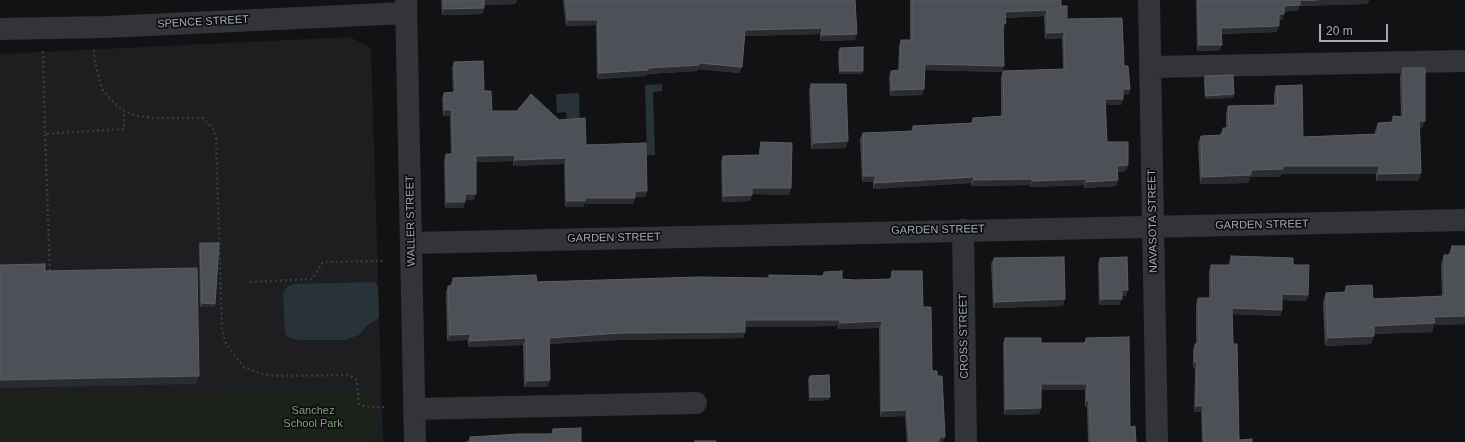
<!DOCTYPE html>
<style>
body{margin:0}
#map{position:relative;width:1465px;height:442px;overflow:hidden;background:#121214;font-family:Helvetica,sans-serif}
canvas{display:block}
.scale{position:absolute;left:1319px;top:24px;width:69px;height:18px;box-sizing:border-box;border:2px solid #a2aab6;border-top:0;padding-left:5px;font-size:12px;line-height:14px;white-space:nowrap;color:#a2aab6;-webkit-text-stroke:3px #0d0d0f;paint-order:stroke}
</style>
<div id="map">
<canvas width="1465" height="442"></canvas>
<div class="scale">20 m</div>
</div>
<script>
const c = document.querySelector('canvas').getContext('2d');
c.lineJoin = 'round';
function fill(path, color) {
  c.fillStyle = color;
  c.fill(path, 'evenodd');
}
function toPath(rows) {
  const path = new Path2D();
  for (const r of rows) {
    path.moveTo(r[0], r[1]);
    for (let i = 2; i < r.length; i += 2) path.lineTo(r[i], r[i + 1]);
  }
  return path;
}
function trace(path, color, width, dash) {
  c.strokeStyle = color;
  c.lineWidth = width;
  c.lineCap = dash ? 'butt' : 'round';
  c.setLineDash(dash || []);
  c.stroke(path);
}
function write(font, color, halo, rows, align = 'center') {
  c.font = font + ' Helvetica,sans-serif';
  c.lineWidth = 3.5;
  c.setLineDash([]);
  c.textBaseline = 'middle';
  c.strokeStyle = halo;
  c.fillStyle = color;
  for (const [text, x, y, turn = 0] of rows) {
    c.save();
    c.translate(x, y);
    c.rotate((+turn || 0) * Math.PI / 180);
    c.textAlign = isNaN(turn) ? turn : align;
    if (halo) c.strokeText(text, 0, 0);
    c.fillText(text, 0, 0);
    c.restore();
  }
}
fill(toPath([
 [350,37,371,48,383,442,0,442,0,54]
]), '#1e1e21');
fill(toPath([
 [373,391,376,442,0,442,0,395]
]), '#1a221a');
fill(toPath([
 [662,84,662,91,653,92,655,155,647,155,645,85],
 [579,93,580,123,567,123,566,112,557,113,556,94],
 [374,282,378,287,379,318,367,325,359,335,345,340,298,340,287,337,285,332,283,292,288,286,294,284]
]), '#273338');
trace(toPath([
 [94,50,95,62,102,89,114,103,124,111,138,116,154,118,203,118,213,129,216,138,222,330,226,344,235,356,244,367,262,374,279,376,347,375,355,378,357,381,359,404,366,407,387,407],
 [43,51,45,134,124,129,124,111],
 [45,134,50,273],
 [250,282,312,279,323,262,383,261]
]), '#383b40', 2.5, [2, 3]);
trace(toPath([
 [406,0,415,442],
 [1149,0,1157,442],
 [0,29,106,27,406,13],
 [1150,67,1465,61],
 [963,230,966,442],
 [411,243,1465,220],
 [414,409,696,403]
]), '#323439', 22);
fill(toPath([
 [441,0,517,0,515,4,484,5,484,8,482,14,442,15],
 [563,0,855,0,855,40,820,41,820,34,745,36,742,67,739,73,698,69,697,71,647,74,646,76,597,79,596,25,566,26],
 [910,0,1061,0,1061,6,1067,19,1124,66,1130,89,1128,95,1123,95,1121,105,1106,105,1107,142,1126,171,1118,172,1118,180,1116,186,1084,188,1084,185,1030,187,1030,185,972,186,971,183,873,189,873,182,862,182,860,139,863,133,911,132,913,126,971,123,973,118,1001,116,1001,77,1003,71,1063,69,1062,38,1045,39,1044,16,1005,18,1003,29,1002,72,925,70,924,89,922,95,890,96,889,77,891,71,898,70,899,46,901,40,910,40],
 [1196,0,1369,0,1367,4,1299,6,1298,10,1284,12,1282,20,1279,20,1277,32,1221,34,1219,51,1197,51],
 [840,48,863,71,862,74,839,74,838,52],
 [454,62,484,91,492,111,586,145,647,191,645,197,635,197,633,204,584,204,583,207,565,207,564,164,513,166,513,161,476,162,474,200,465,200,463,208,445,208,444,160,446,154,451,154,450,116,443,116,442,99,444,93,453,92,452,68],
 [1403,68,1422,129,1420,129,1421,173,1418,181,1376,181,1376,174,1281,174,1280,177,1250,177,1248,183,1200,184,1198,143,1201,136,1220,135,1223,128,1226,128,1226,114,1228,106,1274,105,1274,94,1276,86,1303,137,1375,134,1375,131,1378,123,1391,123,1393,116,1401,117,1400,76],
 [1205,76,1234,94,1233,98,1205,99,1204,80],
 [811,84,846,148,811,149,809,90],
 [761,142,791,188,789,195,752,194,750,201,722,202,721,162,723,156,759,155,759,149],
 [200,243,214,307,200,307,199,247],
 [1452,246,1465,324,1434,325,1432,332,1374,334,1371,344,1325,346,1323,302,1326,293,1344,292,1346,286,1373,299,1442,296,1441,264,1444,255,1448,255],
 [1231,256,1293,265,1308,295,1306,301,1282,300,1282,310,1280,316,1232,314,1233,344,1239,440,1252,442,1202,442,1201,412,1194,412,1195,368,1193,368,1193,350,1195,344,1196,344,1196,304,1198,298,1209,298,1209,271,1211,265,1229,265,1229,262],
 [994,258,1063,306,993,308,991,264],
 [1100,258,1126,296,1122,296,1119,305,1099,305,1098,264],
 [892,271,923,307,943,442,907,442,905,416,880,417,879,328,838,329,838,326,745,327,745,332,743,338,618,340,549,344,548,387,524,387,523,345,468,347,468,340,447,341,446,292,448,286,450,286,453,278,537,282,768,278,769,275,822,276,824,272,842,279,855,280,890,279],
 [1005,338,1041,343,1084,343,1086,338,1130,427,1136,442,1088,442,1087,407,1085,407,1085,390,1041,390,1041,408,1039,414,1004,415,1003,344],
 [810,376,829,400,809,401,808,379],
 [553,429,581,442,468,442,470,437,551,434]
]), '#43454a');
fill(toPath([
 [484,0,517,0,515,4,482,5],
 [1300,0,1369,0,1367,4,1299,6,1298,10,1282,12,1284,6],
 [484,8,482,14,442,15,444,9],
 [1047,10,1044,16,1003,18,1005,12],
 [1279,14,1284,14,1282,20,1277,20],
 [568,20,598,20,596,25,566,26],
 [1006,23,1004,29,1001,30,1003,24],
 [1279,26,1277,32,1219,34,1221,28],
 [822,28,820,34,743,36,745,30],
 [1064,32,1062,38,1045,39,1047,33],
 [857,34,855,40,820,41,822,35],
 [1199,45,1222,45,1219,51,1197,51],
 [699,63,742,67,739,73,698,69,697,71,647,74,646,76,597,79,599,73],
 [925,64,1004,66,1002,72,923,70],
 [840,71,863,71,862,74,839,74],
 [924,89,922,95,890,96,892,90],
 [1123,89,1130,89,1128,95,1121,95],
 [1234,94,1233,98,1205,99,1206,96],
 [1105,99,1123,99,1121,105,1103,105],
 [445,110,452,110,450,116,443,116],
 [1419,121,1425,121,1422,129,1417,129],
 [848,141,846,148,811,149,814,143],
 [515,155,513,161,473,162,476,156],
 [566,158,564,164,513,166,515,160],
 [1128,165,1126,171,1115,172,1117,166],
 [1283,166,1379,166,1376,174,1281,174,1280,177,1250,177,1248,183,1200,184,1202,177,1251,170],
 [1421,173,1418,181,1376,181,1379,174],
 [864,176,875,176,873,182,862,182],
 [974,177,971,183,873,189,875,183],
 [1032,179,1030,185,972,186,974,180],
 [1086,179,1084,185,1030,187,1032,181],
 [1118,180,1116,186,1084,188,1086,182],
 [752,188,791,188,789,195,750,194],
 [635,191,647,191,645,197,633,197],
 [465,194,476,194,474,200,463,200],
 [752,195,750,201,722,202,724,196],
 [585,198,635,198,633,204,584,204,583,207,565,207,567,201],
 [447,202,465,202,463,208,445,208],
 [1122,290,1128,290,1126,296,1119,296],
 [1282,294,1308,295,1306,301,1280,300],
 [1065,299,1063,306,993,308,995,302],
 [1101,299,1122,299,1119,305,1099,305],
 [202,303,215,304,214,307,200,307],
 [1232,308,1282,310,1280,316,1230,314],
 [1465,316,1465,324,1434,325,1432,332,1371,334,1374,326,1434,317],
 [745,320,840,320,838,326,743,327],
 [882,321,879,328,838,329,840,323],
 [745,332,743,338,618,340,546,344,549,338,621,333],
 [470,334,468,340,447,341,450,335],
 [1374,336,1371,344,1325,346,1328,338],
 [526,338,523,345,468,347,470,341],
 [1195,362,1197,362,1195,368,1193,368],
 [199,376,196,384,0,388,0,380],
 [550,380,548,387,524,387,527,381],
 [1041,384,1087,384,1085,390,1039,390],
 [811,397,830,397,829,400,809,401],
 [1087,401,1089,401,1087,407,1085,407],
 [1196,406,1203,406,1201,412,1194,412],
 [1041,408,1039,414,1004,415,1006,409],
 [907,410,905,416,880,417,882,411],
 [939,437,945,437,943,442,937,442]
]), '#2b2c30');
const building = toPath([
 [444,0,484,0,484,8,444,9,444,0],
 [566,0,855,0,857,34,822,35,822,28,745,30,742,67,699,63,699,65,648,68,648,70,599,73,598,20,568,20,566,0],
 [912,0,1061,0,1061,6,1067,6,1067,19,1122,18,1124,66,1128,66,1130,89,1123,89,1123,99,1105,99,1107,142,1128,142,1128,165,1117,166,1118,180,1086,182,1086,179,1032,181,1032,179,974,180,974,177,875,183,875,176,864,176,863,133,913,131,913,126,973,123,973,118,1004,116,1003,71,1065,69,1064,32,1047,33,1047,10,1005,12,1006,23,1003,24,1004,66,925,64,924,89,892,90,891,71,900,70,901,40,912,40,912,0],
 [1198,0,1317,0,1300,0,1300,5,1284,6,1284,14,1279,14,1279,26,1221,28,1222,45,1199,45,1198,0],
 [863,47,863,71,840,71,840,48,863,47],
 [483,61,484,91,491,91,492,111,517,111,531,94,559,120,585,118,586,145,646,143,647,191,635,191,635,198,585,198,585,201,567,201,566,158,515,160,515,155,476,156,476,194,465,194,465,202,447,202,446,154,453,154,452,110,445,110,444,93,456,92,454,62,483,61],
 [1403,68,1425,68,1425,121,1419,121,1421,173,1379,174,1379,166,1283,166,1283,169,1251,170,1251,175,1202,177,1201,136,1223,135,1223,128,1229,128,1228,106,1278,105,1276,86,1302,85,1303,137,1378,134,1378,123,1394,122,1393,116,1404,117,1403,68],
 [1233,75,1234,94,1206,96,1205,76,1233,75],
 [811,84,846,84,848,141,814,143,811,84],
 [761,142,792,143,791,188,752,188,752,195,724,196,723,156,761,155,761,142],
 [200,243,219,243,215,304,202,303,200,243],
 [1452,246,1465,246,1465,316,1434,317,1435,323,1374,326,1374,336,1328,338,1326,293,1347,292,1346,286,1372,285,1373,299,1445,296,1444,255,1452,255,1452,246],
 [1231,256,1293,258,1293,265,1309,265,1308,295,1282,294,1282,310,1232,308,1233,344,1237,344,1239,440,1252,439,1252,442,1204,442,1203,406,1196,406,1197,362,1195,362,1195,344,1199,344,1198,298,1212,298,1211,265,1232,265,1231,256],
 [1064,257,1065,299,995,302,994,258,1064,257],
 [1127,257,1128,290,1122,290,1122,299,1101,299,1100,258,1127,257],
 [45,264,45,271,197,268,199,376,0,380,0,265,45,264],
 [842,271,842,279,855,280,892,279,892,271,922,271,923,307,931,307,932,371,937,371,937,376,942,376,945,437,939,437,939,442,910,442,907,410,882,411,882,321,840,323,840,320,745,320,745,332,621,333,549,338,550,380,527,381,526,338,470,341,470,334,450,335,448,286,453,286,453,278,536,275,537,282,698,277,769,278,769,275,824,276,824,272,842,271],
 [1129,337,1130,427,1135,426,1136,442,1091,442,1089,401,1087,401,1087,384,1041,384,1041,408,1006,409,1005,338,1041,338,1041,343,1086,343,1086,338,1129,337],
 [829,375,830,397,811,397,810,376,829,375],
 [581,428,581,442,466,442,471,442,470,437,519,434,553,434,553,429,581,428],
 [695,441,716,441,716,442,695,442,695,441]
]);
fill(building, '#4d5056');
trace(building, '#5b5e65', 1);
write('11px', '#a2aab6', '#0d0d0f', [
 ["SPENCE STREET",203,22,-3],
 ["WALLER STREET",411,221,-91],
 ["NAVASOTA STREET",1153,221,-91],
 ["GARDEN STREET",1262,225,-1],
 ["GARDEN STREET",938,230,-1],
 ["GARDEN STREET",614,238,-1],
 ["CROSS STREET",964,336,-91]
]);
write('11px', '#7aa377', '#0d0d0f', [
 ["Sanchez",313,411],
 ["School Park",313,424]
]);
</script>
